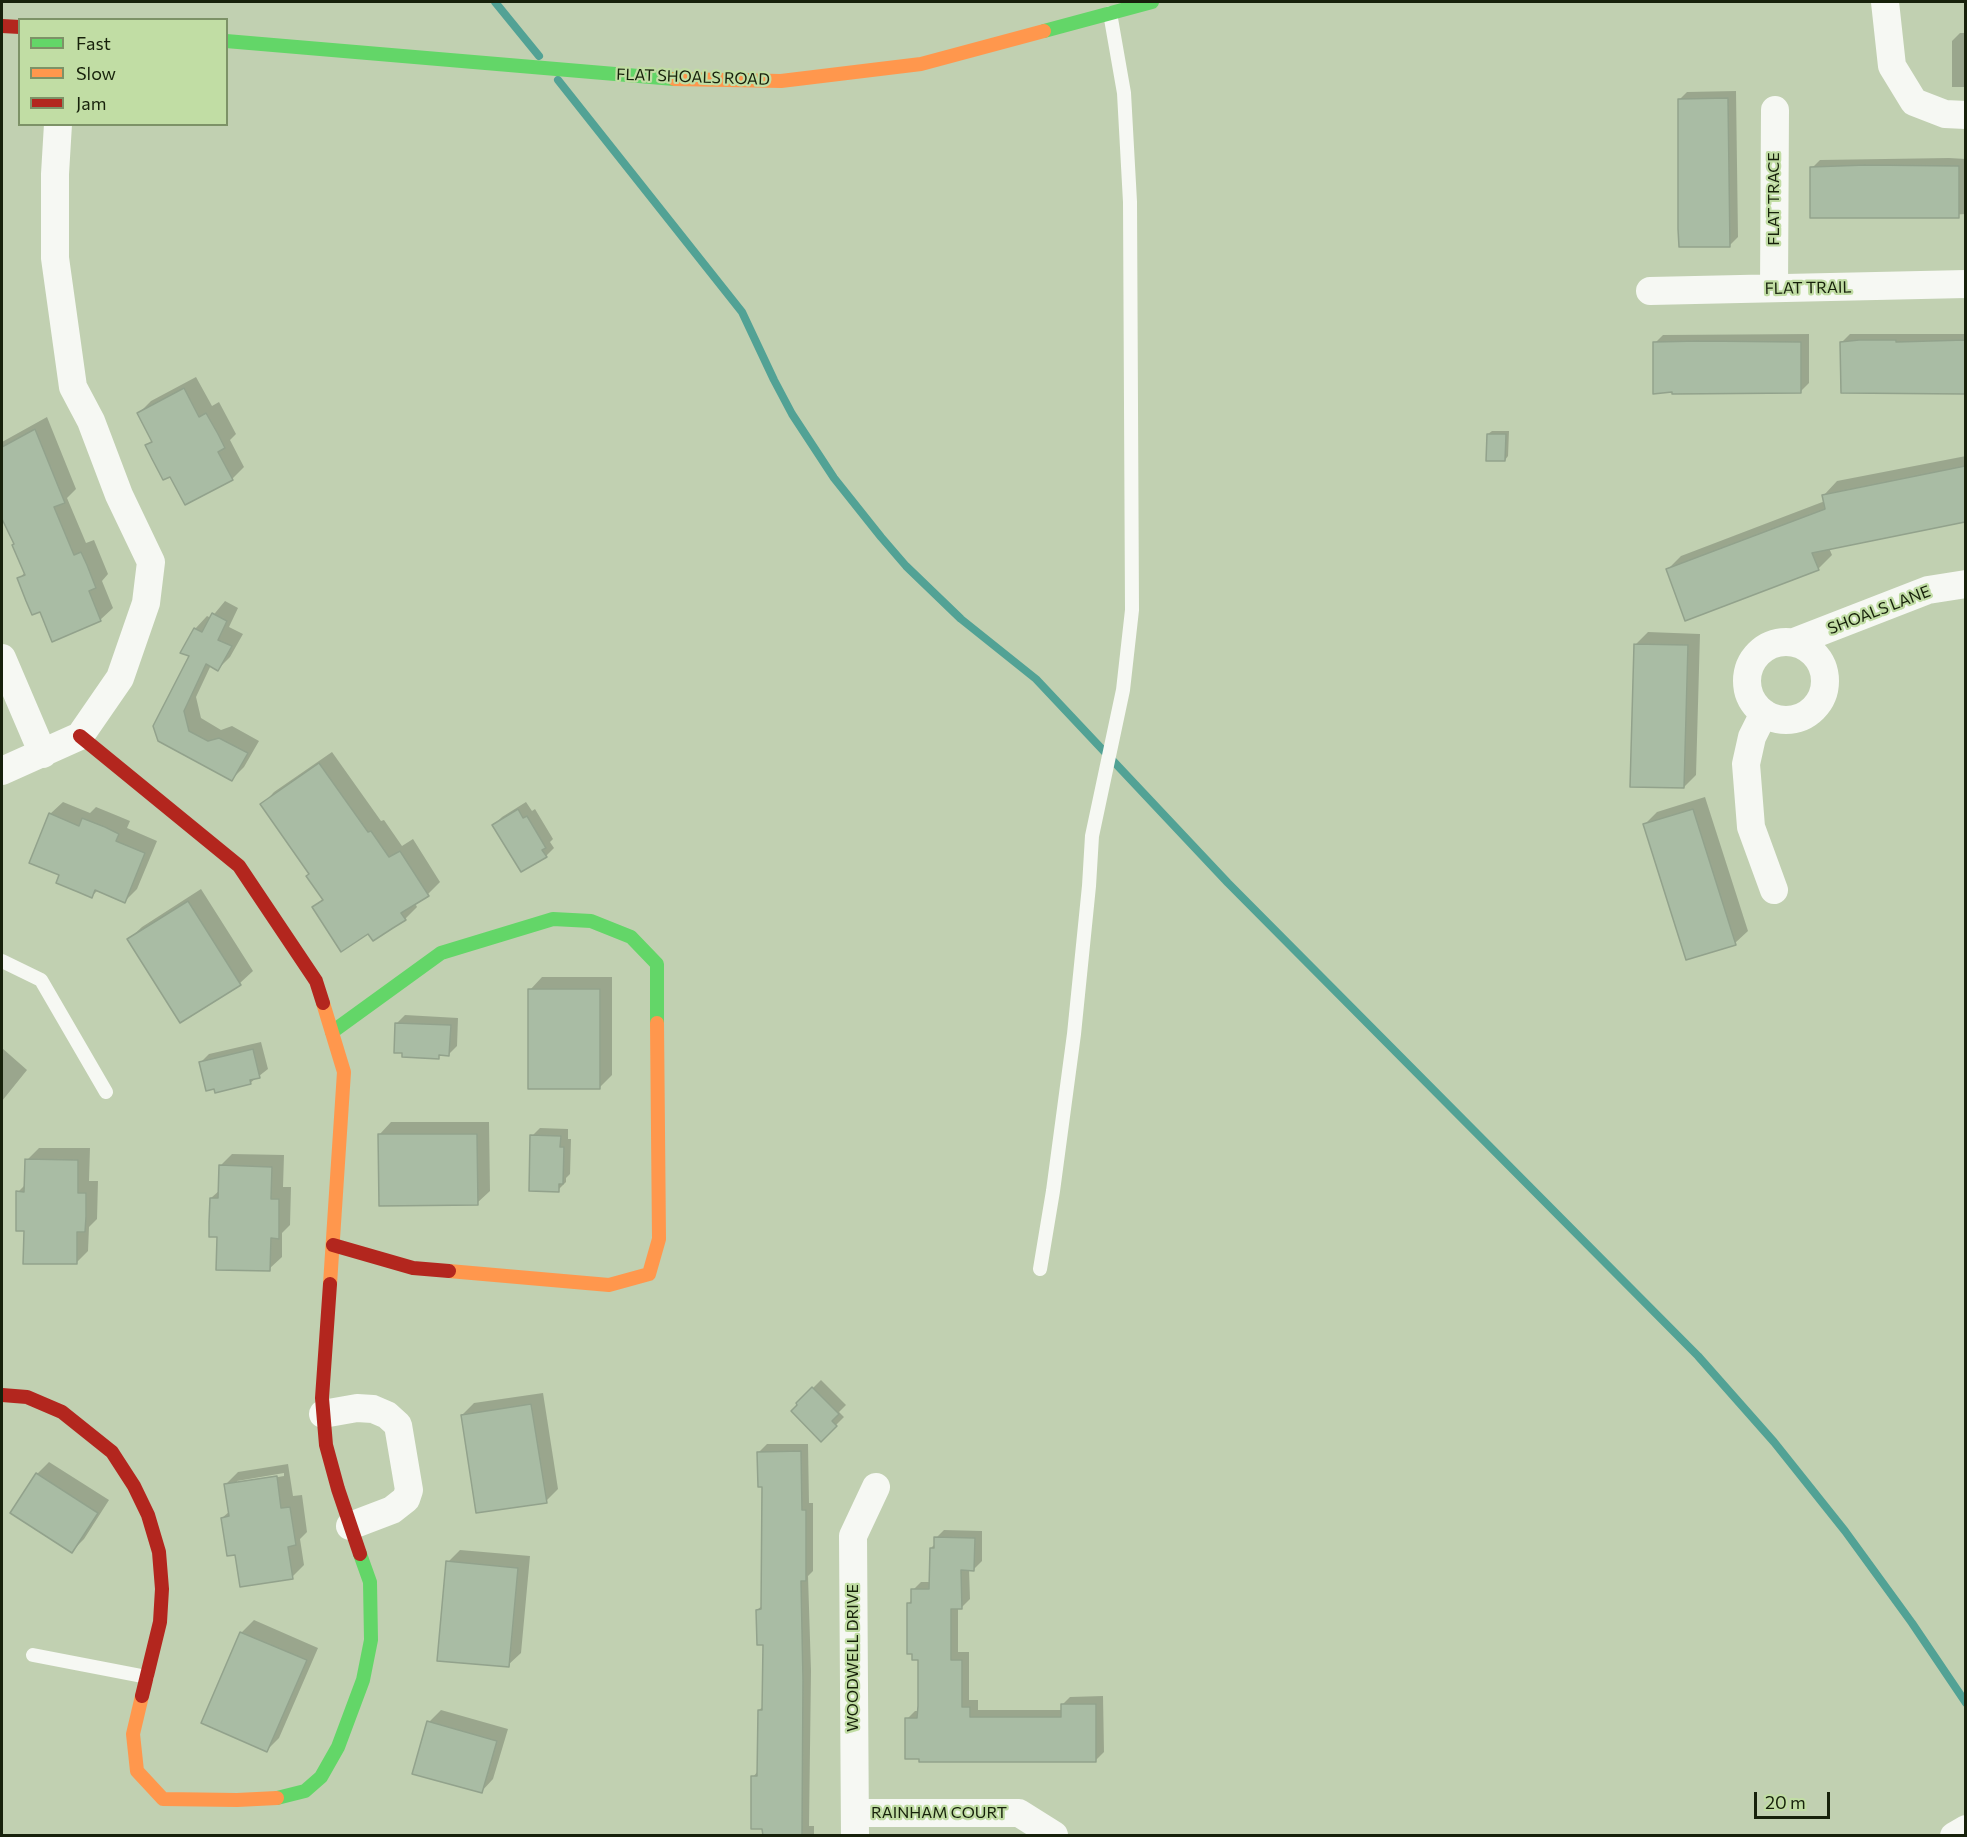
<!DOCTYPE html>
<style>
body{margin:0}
#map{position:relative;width:1967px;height:1837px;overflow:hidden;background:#c1d0b1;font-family:Commissioner,sans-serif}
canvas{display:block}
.frame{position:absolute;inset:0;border:3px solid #17210b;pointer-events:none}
.legend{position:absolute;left:18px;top:18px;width:210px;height:108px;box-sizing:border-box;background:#c1dda4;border:2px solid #7d9267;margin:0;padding:8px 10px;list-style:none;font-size:18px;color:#17210b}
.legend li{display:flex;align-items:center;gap:12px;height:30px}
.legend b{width:30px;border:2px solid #7d9267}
.scale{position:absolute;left:1754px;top:1792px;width:76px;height:27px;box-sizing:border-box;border:3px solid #17210b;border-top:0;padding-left:8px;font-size:18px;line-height:21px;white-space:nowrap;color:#17210b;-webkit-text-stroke:4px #c1dda4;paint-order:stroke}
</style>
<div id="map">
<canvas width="1967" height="1837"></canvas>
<div class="frame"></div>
<ul class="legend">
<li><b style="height:8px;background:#63d668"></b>Fast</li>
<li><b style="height:8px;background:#ff974d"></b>Slow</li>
<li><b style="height:8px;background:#b3261e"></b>Jam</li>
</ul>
<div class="scale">20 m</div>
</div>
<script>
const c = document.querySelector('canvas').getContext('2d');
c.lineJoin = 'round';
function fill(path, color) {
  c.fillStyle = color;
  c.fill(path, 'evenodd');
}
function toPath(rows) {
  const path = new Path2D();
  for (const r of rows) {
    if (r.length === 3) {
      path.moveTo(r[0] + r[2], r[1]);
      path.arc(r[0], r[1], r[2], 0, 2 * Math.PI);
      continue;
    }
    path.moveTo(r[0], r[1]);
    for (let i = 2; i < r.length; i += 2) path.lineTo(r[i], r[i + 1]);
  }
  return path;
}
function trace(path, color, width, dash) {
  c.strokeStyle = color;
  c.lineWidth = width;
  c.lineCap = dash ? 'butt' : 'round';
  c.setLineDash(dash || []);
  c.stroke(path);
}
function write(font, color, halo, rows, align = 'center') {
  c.font = font + ' Commissioner,sans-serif';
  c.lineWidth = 4.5;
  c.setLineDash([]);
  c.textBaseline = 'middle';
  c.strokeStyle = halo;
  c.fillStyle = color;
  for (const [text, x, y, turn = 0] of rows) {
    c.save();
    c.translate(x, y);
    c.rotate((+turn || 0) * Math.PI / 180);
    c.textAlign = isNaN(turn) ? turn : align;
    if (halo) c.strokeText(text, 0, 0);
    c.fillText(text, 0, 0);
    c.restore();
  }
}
fill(toPath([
 [1960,33,1966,33,1966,87,1952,87,1952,41],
 [1736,91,1738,237,1730,245,1679,100,1687,92],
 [1949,158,1966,159,1966,214,1912,217,1812,168,1820,160],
 [1809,334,1809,383,1801,391,1655,343,1663,335],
 [1850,334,1966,334,1966,391,1842,391,1842,342],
 [196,377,212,406,219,402,236,434,230,440,244,467,232,479,171,475,147,446,152,440,139,413,151,401],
 [47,417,76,489,67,498,86,543,94,540,108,574,102,581,113,608,100,620,40,610,19,579,25,572,16,544,2,516,2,442],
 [1492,431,1509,431,1508,456,1505,460,1488,434],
 [1966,456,1966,521,1829,548,1832,555,1818,569,1667,570,1681,556,1825,501,1824,495,1837,481],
 [225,601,238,608,229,627,243,634,230,657,218,669,211,665,196,697,201,718,221,730,232,726,259,741,244,767,232,779,159,740,191,656,195,629,207,616,211,618],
 [1648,632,1700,634,1696,775,1684,787,1636,644],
 [332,752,381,821,384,820,402,846,413,839,440,882,428,894,415,903,417,907,405,919,368,932,314,907,324,898,310,874,262,805,274,792],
 [1705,797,1748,931,1735,943,1644,825,1657,812],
 [63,802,90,813,96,807,118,816,130,821,127,828,157,841,137,889,125,901,98,890,92,896,61,874,50,814],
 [526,802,532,811,535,809,553,839,550,842,554,848,546,856,494,825,502,817],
 [201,889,253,971,240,983,181,1021,129,939,142,927],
 [542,977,612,977,612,1075,600,1087,530,990],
 [405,1015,458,1018,457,1046,449,1054,441,1054,438,1057,397,1023],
 [261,1042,268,1069,250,1083,201,1062,209,1054],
 [2,1048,27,1070,2,1101],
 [391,1122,489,1122,490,1191,477,1203,379,1135],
 [540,1128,568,1129,568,1139,571,1139,570,1174,566,1178,566,1182,558,1190,532,1136],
 [39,1148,90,1148,89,1181,98,1181,97,1219,89,1227,88,1251,76,1263,25,1230,18,1192,26,1184,27,1160],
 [232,1154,284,1155,283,1187,291,1187,290,1225,282,1233,282,1257,269,1269,219,1236,211,1198,220,1190,220,1166],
 [821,1380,846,1405,839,1412,844,1417,821,1440,798,1403],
 [543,1393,558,1489,546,1501,462,1415,474,1403],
 [767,1444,808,1444,809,1503,813,1503,813,1571,808,1576,811,1671,809,1826,814,1826,814,1836,764,1836,753,1777,758,1771,759,1710,764,1706,765,1644,757,1610,763,1605,763,1486,759,1452],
 [49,1462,109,1500,84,1539,72,1551,37,1474],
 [288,1464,293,1496,302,1495,307,1532,300,1539,304,1565,292,1577,236,1553,222,1518,230,1511,225,1485,238,1472],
 [284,1473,284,1476,237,1484,237,1481],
 [944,1530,982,1531,982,1561,974,1569,969,1569,970,1599,962,1607,958,1607,958,1652,969,1652,969,1700,978,1700,978,1710,1062,1710,1062,1705,1070,1697,1103,1696,1104,1752,1096,1760,907,1719,915,1711,919,1711,919,1658,908,1604,913,1599,913,1590,921,1582,931,1582,931,1548,936,1543,936,1538],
 [460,1550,530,1556,521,1653,508,1665,448,1562],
 [254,1620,318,1648,279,1738,267,1750,203,1723,242,1632],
 [441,1710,508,1729,493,1779,481,1792,429,1722]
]), '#0003');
trace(toPath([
 [495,2,539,56],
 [558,80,742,312,774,380,792,414,834,478,881,537,906,566,961,619,1036,679,1228,883,1698,1356,1774,1442,1845,1531,1912,1623,1966,1703]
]), '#52a295', 8);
const building = toPath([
 [1728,98,1730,247,1679,247,1678,229,1678,99,1728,98],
 [1866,165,1959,166,1959,218,1810,218,1810,167,1866,165],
 [1859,340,1896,340,1896,342,1965,340,1965,394,1841,393,1840,342,1859,340],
 [1699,341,1801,342,1801,393,1672,394,1672,392,1653,394,1653,342,1699,341],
 [184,388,199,417,206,413,218,434,225,448,218,452,233,480,185,505,170,477,163,480,152,459,145,445,152,442,137,413,184,388],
 [35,429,65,503,54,507,74,555,81,552,87,565,96,588,89,591,101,621,52,642,40,612,32,615,26,601,17,578,25,575,12,545,14,544,2,519,2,447,35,429],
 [1487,434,1506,434,1505,461,1486,461,1487,434],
 [1965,466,1965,522,1812,553,1819,570,1685,621,1666,569,1825,509,1822,495,1965,466],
 [212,613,227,621,218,640,232,646,218,671,206,664,184,711,189,731,208,741,219,738,248,753,232,781,158,741,153,726,189,656,180,653,194,628,202,632,212,613],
 [1634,644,1688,645,1684,788,1630,787,1634,644],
 [319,763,368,832,371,831,389,857,400,851,429,896,401,913,406,920,393,928,373,941,368,934,341,952,312,907,323,900,306,876,309,874,260,804,319,763],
 [518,809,523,818,527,816,546,848,542,850,547,857,521,872,492,825,518,809],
 [1693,809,1736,945,1686,960,1643,824,1693,809],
 [49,813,79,826,82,818,105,827,119,834,116,841,145,853,125,903,95,890,92,898,78,892,56,883,59,875,29,863,49,813],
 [188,901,241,985,180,1023,127,939,188,901],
 [528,989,600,989,600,1089,528,1089,528,989],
 [395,1023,451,1025,449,1056,439,1055,439,1059,402,1057,402,1053,394,1053,395,1023],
 [253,1049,260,1078,250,1080,251,1084,215,1093,214,1089,206,1091,199,1062,253,1049],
 [378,1134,477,1134,478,1205,379,1206,378,1134],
 [530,1135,561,1136,560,1147,564,1147,563,1184,559,1184,559,1192,529,1191,530,1135],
 [25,1159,78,1160,78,1193,86,1193,86,1217,85,1232,77,1232,77,1264,23,1264,24,1231,16,1231,16,1191,24,1192,25,1159],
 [219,1165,272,1167,271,1199,279,1199,279,1239,271,1238,270,1271,216,1270,217,1237,209,1237,209,1222,210,1198,218,1198,219,1165],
 [812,1387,839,1414,832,1421,837,1426,821,1442,791,1411,797,1405,796,1403,812,1387],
 [531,1404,547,1503,476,1513,461,1415,531,1404],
 [801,1451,802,1510,806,1510,806,1581,801,1581,803,1680,802,1836,763,1836,762,1829,751,1829,751,1776,757,1776,758,1710,762,1710,763,1645,757,1645,756,1610,761,1609,762,1487,758,1487,757,1452,801,1451],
 [36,1473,98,1513,72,1553,10,1513,36,1473],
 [277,1476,281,1508,290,1507,296,1545,288,1547,293,1579,240,1587,235,1555,227,1556,221,1518,229,1516,224,1484,277,1476],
 [934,1537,975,1538,974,1571,961,1570,962,1609,951,1609,951,1660,962,1660,962,1707,970,1707,970,1717,1061,1717,1061,1704,1096,1704,1096,1762,919,1762,919,1759,905,1759,905,1718,917,1718,918,1706,918,1660,912,1660,912,1654,907,1654,907,1603,911,1603,911,1589,929,1589,930,1548,934,1548,934,1537],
 [446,1561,518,1568,509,1667,437,1661,446,1561],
 [240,1632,307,1660,267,1752,201,1723,240,1632],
 [427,1721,497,1741,482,1793,412,1774,427,1721]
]);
fill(building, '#a9bca4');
trace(building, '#92a28c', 1.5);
trace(toPath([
 [2,961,41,980,106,1092],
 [1040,1269,1053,1191,1074,1034,1089,886,1092,836,1123,690,1132,610,1130,202,1124,93,1110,13],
 [33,1655,147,1677]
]), '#f6f8f3', 14);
trace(toPath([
 [1885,2,1892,66,1914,102,1945,114,1966,115],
 [1774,288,1775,110],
 [1650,291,1966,284],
 [1794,642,1928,590,1966,584],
 [1786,681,39],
 [2,658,43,754],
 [1764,713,1752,737,1746,764,1751,827,1774,890],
 [2,771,80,736,120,678,146,603,151,562,119,495,91,421,73,387,55,258,55,174,58,124],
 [323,1414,357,1408,373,1409,387,1415,398,1425,409,1490,406,1499,392,1510,350,1526],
 [855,1813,1019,1813,1054,1835],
 [855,1836,853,1536,876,1487],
 [1954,1836,1966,1829]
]), '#f6f8f3', 28);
trace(toPath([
 [1044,31,1152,2],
 [226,41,674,79],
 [332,1032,441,953,553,919,591,921,631,937,657,964,657,1023],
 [277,1798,305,1791,321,1777,338,1747,363,1680,371,1640,370,1582,360,1554]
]), '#63d668', 14);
trace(toPath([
 [674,79,781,81,921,64,1044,31],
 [323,1003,344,1072,330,1284],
 [449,1271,609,1285,649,1274,659,1239,657,1023],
 [142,1696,133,1734,137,1771,163,1799,237,1800,277,1798]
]), '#ff974d', 14);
trace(toPath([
 [2,26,20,27],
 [80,736,239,866,316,981,323,1003],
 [333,1245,413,1268,449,1271],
 [330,1284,322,1398,326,1445,338,1489,360,1554],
 [2,1395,27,1397,62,1412,112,1452,134,1486,148,1515,159,1552,162,1589,160,1622,142,1696]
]), '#b3261e', 14);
write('16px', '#17210b', '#c1dda4', [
 ["FLAT SHOALS ROAD",693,77,2],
 ["FLAT TRACE",1774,199,-90],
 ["FLAT TRAIL",1808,288,-1],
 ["SHOALS LANE",1879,610,-21],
 ["WOODWELL DRIVE",853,1658,-90],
 ["RAINHAM COURT",939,1813]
]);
</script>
